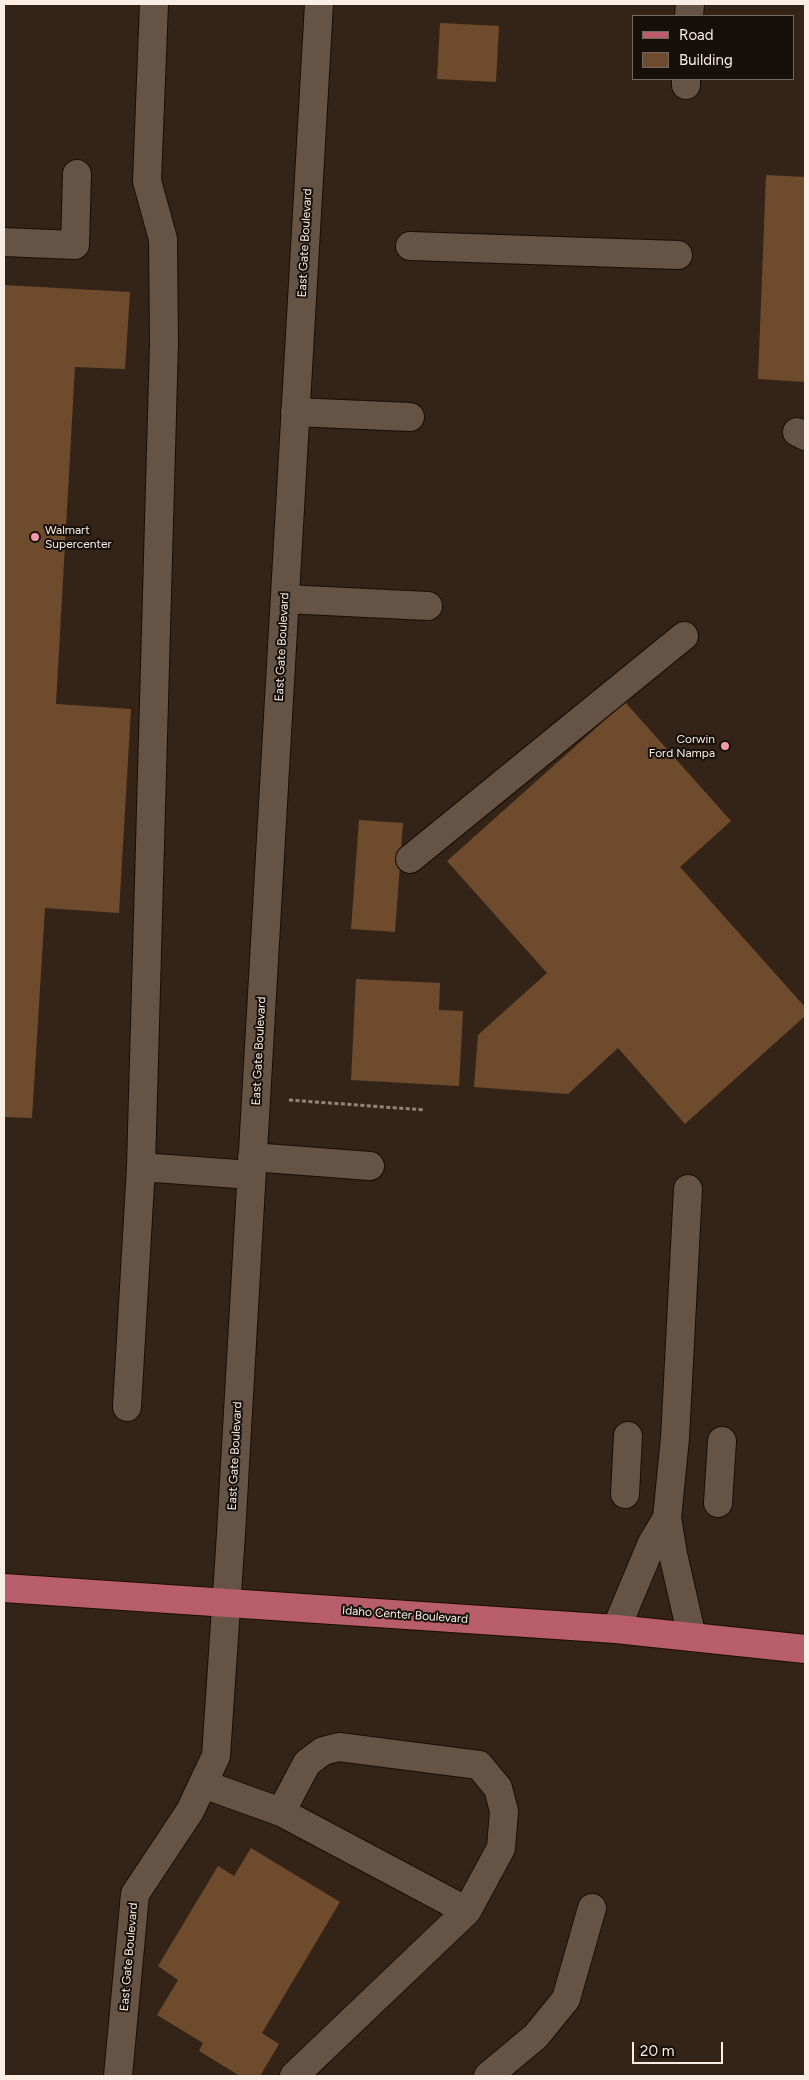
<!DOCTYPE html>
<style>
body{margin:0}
#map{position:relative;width:809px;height:2080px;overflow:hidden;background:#342418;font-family:Figtree,sans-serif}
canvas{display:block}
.frame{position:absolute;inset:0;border:5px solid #f9eee6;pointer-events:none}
.legend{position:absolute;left:632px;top:15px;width:162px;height:65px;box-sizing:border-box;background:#160f0a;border:1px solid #716862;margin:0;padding:6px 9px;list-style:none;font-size:15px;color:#f9eee6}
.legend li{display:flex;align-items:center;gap:10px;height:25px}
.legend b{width:25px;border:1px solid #716862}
.scale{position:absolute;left:632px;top:2042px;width:91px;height:22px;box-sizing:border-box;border:2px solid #f9eee6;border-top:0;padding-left:6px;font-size:15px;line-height:18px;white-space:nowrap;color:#f9eee6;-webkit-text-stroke:4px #160f0a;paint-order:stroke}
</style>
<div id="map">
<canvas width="809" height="2080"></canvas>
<div class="frame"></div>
<ul class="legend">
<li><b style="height:6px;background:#b85e6a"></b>Road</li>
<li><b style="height:14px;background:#6f4b2d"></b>Building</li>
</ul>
<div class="scale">20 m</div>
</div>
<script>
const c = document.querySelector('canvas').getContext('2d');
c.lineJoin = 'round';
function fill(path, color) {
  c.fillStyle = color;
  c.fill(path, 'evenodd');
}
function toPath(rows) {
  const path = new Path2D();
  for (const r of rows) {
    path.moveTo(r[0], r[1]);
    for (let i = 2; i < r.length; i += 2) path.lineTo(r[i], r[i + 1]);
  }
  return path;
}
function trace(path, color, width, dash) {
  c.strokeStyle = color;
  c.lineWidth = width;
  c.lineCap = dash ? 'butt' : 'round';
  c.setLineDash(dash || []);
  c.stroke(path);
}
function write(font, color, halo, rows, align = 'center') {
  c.font = font + ' Figtree,sans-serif';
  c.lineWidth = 4;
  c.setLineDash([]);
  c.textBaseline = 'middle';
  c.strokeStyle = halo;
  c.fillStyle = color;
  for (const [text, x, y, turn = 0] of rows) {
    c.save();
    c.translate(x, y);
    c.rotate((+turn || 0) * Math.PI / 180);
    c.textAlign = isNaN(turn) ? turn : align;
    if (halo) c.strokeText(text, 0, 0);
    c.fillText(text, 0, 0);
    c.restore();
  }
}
fill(toPath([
 [440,23,499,26,496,82,437,79],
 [766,175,805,177,805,382,758,379],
 [4,285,130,292,125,369,75,367,56,704,131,709,119,913,45,908,32,1118,4,1117],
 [625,702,731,821,680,867,805,1007,805,1016,685,1124,618,1048,568,1094,474,1087,478,1035,547,973,447,861],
 [359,820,403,823,395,932,351,929],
 [356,979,440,983,439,1010,463,1011,459,1086,351,1080],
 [251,1848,340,1902,262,2033,279,2044,260,2076,240,2076,199,2051,203,2043,157,2015,178,1980,158,1966,218,1866,234,1876]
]), '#6f4b2d');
const minor = toPath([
 [689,16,690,4],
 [686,85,686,79],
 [4,242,75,245,77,174],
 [410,246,678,255],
 [295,412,410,417],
 [797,432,805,436],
 [285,599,428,606],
 [410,859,684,636],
 [252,1157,370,1166],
 [141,1167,251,1175],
 [688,1189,675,1438,667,1518,673,1554,692,1637],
 [127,1407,141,1167,164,343,163,239,147,181,154,4],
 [625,1494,628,1436],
 [718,1503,722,1441],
 [616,1629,652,1543,667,1518],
 [203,1784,281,1812,467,1911],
 [281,1812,307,1763,323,1751,339,1747,479,1765,498,1788,504,1811,501,1848,467,1911,294,2076],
 [118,2076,135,1894,190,1811,216,1756,231,1534,319,4],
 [488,2076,536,2036,566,1999,592,1908]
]);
const major = toPath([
 [4,1588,616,1629,805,1649]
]);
trace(minor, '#1b0d03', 30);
trace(major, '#1b0d03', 30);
trace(toPath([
 [289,1100,425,1110]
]), '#92857b', 3, [4, 2.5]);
trace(minor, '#655345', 28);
trace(major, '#b85e6a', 28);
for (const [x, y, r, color] of [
 [35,537,5,"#f39aa8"],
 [725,746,5,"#f39aa8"]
]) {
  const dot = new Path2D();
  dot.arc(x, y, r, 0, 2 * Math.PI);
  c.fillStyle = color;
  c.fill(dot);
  trace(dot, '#160f0a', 2);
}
write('12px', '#f9eee6', '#160f0a', [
 ["East Gate Boulevard",305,243,-87],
 ["East Gate Boulevard",282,647,-87],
 ["East Gate Boulevard",259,1051,-87],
 ["East Gate Boulevard",235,1456,-87],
 ["Idaho Center Boulevard",405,1615,4],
 ["East Gate Boulevard",129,1957,-85]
]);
write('12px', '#f9eee6', '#160f0a', [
 ["Walmart",45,530],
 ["Supercenter",45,544],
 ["Corwin",715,739,"right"],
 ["Ford Nampa",715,753,"right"]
], 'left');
</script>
